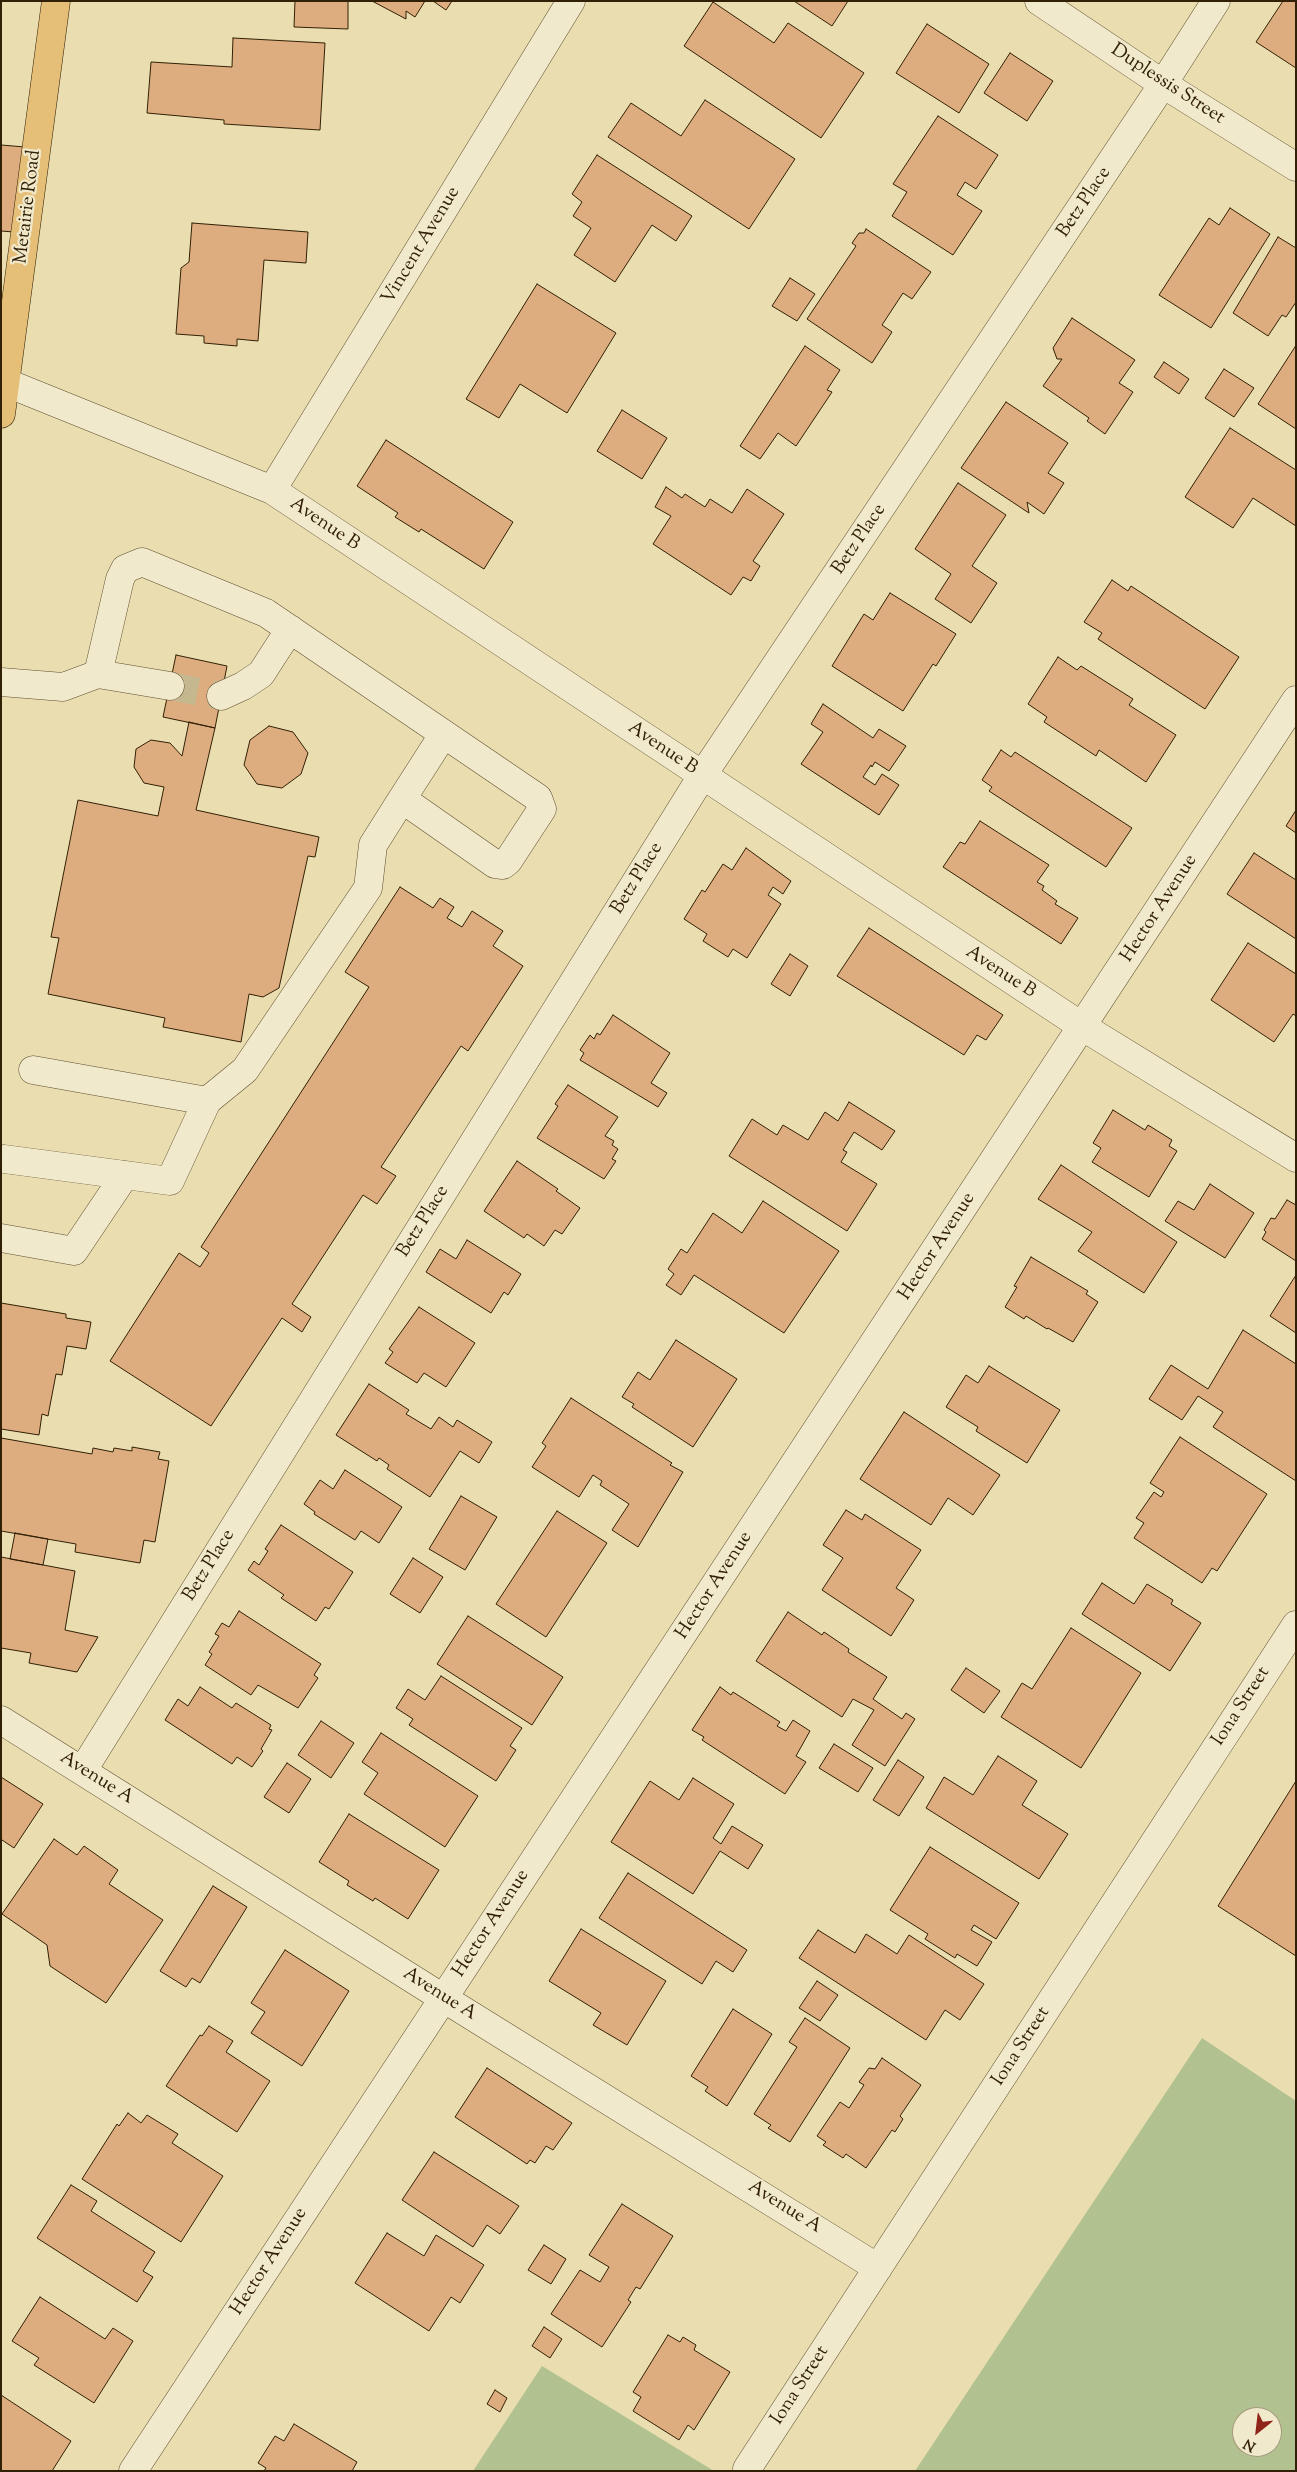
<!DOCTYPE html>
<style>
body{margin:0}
#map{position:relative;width:1297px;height:2472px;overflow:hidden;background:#eaddb0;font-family:"Sorts Mill Goudy",serif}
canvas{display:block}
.frame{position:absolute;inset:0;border:2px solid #312005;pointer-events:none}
.north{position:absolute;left:1232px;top:2407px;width:50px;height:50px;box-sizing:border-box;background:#f1e9cc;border:1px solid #a4997c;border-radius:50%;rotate:209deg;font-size:14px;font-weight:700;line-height:20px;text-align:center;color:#312005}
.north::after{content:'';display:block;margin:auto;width:18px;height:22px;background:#8f2418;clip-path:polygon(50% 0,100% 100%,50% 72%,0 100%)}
</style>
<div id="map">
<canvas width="1297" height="2472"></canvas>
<div class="frame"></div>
<div class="north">N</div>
</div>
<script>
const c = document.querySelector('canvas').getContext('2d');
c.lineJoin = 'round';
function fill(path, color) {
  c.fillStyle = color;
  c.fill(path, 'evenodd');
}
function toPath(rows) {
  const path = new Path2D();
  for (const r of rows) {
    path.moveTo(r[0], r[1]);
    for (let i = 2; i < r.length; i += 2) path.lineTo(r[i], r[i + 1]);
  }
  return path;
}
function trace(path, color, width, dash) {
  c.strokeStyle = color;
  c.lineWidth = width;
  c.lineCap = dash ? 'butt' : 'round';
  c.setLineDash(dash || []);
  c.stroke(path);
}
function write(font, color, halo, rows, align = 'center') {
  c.font = font + ' "Sorts Mill Goudy",serif';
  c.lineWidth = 4.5;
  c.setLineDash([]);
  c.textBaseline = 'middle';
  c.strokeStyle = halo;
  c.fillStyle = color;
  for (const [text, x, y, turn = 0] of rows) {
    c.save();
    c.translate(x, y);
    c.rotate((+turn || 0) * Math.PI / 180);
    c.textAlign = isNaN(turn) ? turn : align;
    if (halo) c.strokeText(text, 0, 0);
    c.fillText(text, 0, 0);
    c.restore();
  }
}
fill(toPath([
 [1202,2038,1296,2101,1296,2471,915,2471],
 [1242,2417,1272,2417,1272,2447,1242,2447],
 [542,2366,714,2471,473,2471]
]), '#b1c290');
const building = toPath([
 [295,1,348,1,348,29,294,27,295,1],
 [372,1,425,1,415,17,406,11,406,19,372,1],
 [433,1,452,1,446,10,433,1],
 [794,1,848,1,832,26,794,1],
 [1283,1,1296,1,1296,68,1256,42,1283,1],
 [713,2,774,43,788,23,864,73,821,138,684,46,713,2],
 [927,24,989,64,959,113,896,73,927,24],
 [233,38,325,43,320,130,224,124,224,120,147,113,151,62,232,67,233,38],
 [1010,53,1053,81,1027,121,984,93,1010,53],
 [705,100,795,159,749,229,608,137,631,103,681,136,705,100],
 [938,116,998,155,976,189,965,182,957,195,982,211,953,255,892,216,907,192,893,184,938,116],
 [1,145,25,147,14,232,1,231,1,145],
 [597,155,692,216,676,241,652,225,615,282,574,255,591,228,573,216,582,202,572,194,597,155],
 [1230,208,1270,234,1211,328,1159,295,1209,218,1219,225,1230,208],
 [192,223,308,232,306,263,264,260,258,341,237,339,237,346,204,343,204,336,176,334,181,268,189,262,192,223],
 [866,229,931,272,912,299,903,293,882,325,892,332,872,363,807,319,856,246,852,243,859,233,864,233,866,229],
 [1278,237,1296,248,1296,302,1286,317,1282,315,1268,336,1233,313,1278,237],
 [790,278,815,294,797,321,772,306,790,278],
 [537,284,616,333,567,413,520,384,499,418,466,399,537,284],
 [1072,318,1135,360,1119,383,1133,392,1105,434,1087,421,1089,418,1043,386,1062,359,1057,359,1053,348,1072,318],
 [805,346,840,370,827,390,832,392,796,446,778,433,760,459,740,446,805,346],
 [1295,347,1296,348,1296,429,1258,404,1295,347],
 [1164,362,1189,379,1179,394,1154,377,1164,362],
 [1224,369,1254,388,1234,417,1205,398,1224,369],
 [1006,402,1068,443,1048,473,1064,483,1044,514,1027,502,1029,513,961,468,1006,402],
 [622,410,667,438,642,479,597,451,622,410],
 [1230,428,1296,470,1296,526,1253,498,1233,528,1185,497,1230,428],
 [386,440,513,522,484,569,421,529,419,532,395,517,398,513,357,486,386,440],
 [958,483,1006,515,972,566,997,583,971,623,935,599,951,574,915,549,958,483],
 [666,487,682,498,685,494,705,507,710,499,732,513,747,489,784,514,753,561,760,566,751,581,743,577,731,595,653,544,671,516,655,507,666,487],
 [1112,580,1128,591,1131,586,1239,657,1205,709,1098,639,1102,633,1084,622,1112,580],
 [890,593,956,634,936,666,933,664,903,711,832,666,864,614,873,620,890,593],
 [176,655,227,666,215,728,163,717,176,655],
 [1058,657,1077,670,1081,666,1133,699,1129,705,1176,735,1146,782,1099,750,1096,756,1044,722,1047,717,1028,704,1058,657],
 [823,704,873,738,879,729,906,746,889,771,875,762,872,767,871,765,863,777,875,785,882,774,899,785,879,815,801,764,823,732,811,724,823,704],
 [189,722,215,728,196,810,319,837,315,857,308,856,279,988,263,997,249,994,241,1042,163,1027,165,1018,48,994,59,938,51,937,78,800,158,816,164,787,144,783,134,767,136,749,151,740,170,743,182,756,189,722],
 [269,726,293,732,308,753,301,774,282,788,257,784,244,765,250,740,269,726],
 [1001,750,1011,757,1015,752,1132,828,1106,867,989,791,992,787,982,780,1001,750],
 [1296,810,1296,833,1286,826,1296,810],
 [980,821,1049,865,1037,882,1044,886,1042,890,1057,901,1055,904,1078,918,1061,944,943,867,960,842,965,844,980,821],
 [746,848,791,881,783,894,773,887,768,895,781,904,747,958,733,949,728,957,703,941,707,934,684,919,702,890,705,892,723,864,732,870,746,848],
 [1254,853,1296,880,1296,939,1227,894,1254,853],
 [400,887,433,908,440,898,454,907,447,918,462,927,472,911,503,931,493,946,523,966,468,1051,461,1046,381,1167,396,1176,377,1204,363,1195,292,1304,311,1317,302,1332,282,1318,211,1426,110,1361,179,1253,200,1267,209,1253,201,1247,369,987,345,972,400,887],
 [869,928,1003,1015,986,1040,977,1035,964,1055,837,976,869,928],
 [1248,943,1296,974,1296,1016,1293,1014,1274,1042,1211,1000,1248,943],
 [790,954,808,966,790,996,771,984,790,954],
 [613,1015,670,1053,651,1083,667,1093,658,1107,580,1060,584,1053,580,1050,590,1035,594,1039,597,1033,600,1035,613,1015],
 [568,1085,618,1117,605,1136,614,1141,612,1145,618,1149,612,1159,616,1161,604,1179,537,1138,558,1106,555,1104,568,1085],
 [849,1102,895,1131,882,1150,854,1132,843,1150,847,1152,841,1162,877,1184,847,1231,729,1156,752,1119,777,1135,783,1125,808,1140,825,1112,838,1121,849,1102],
 [1113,1110,1145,1130,1148,1125,1172,1140,1169,1146,1177,1151,1149,1197,1092,1162,1101,1148,1093,1143,1113,1110],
 [517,1161,558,1189,556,1191,580,1208,562,1234,555,1230,544,1246,527,1234,524,1238,484,1211,517,1161],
 [1061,1165,1177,1242,1144,1293,1078,1251,1092,1232,1038,1199,1061,1165],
 [1210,1184,1254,1213,1225,1258,1165,1221,1178,1201,1194,1210,1210,1184],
 [1287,1200,1296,1205,1296,1261,1262,1239,1266,1232,1264,1230,1271,1218,1275,1219,1287,1200],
 [763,1201,839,1251,784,1333,694,1275,681,1295,666,1285,674,1274,668,1269,681,1249,687,1253,713,1213,742,1233,763,1201],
 [467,1240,521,1274,508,1295,504,1292,491,1313,426,1272,440,1249,456,1259,467,1240],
 [1031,1257,1088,1291,1086,1294,1098,1302,1073,1342,1048,1328,1047,1329,1026,1316,1024,1319,1005,1307,1017,1287,1014,1286,1031,1257],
 [1296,1275,1296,1333,1270,1316,1296,1275],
 [1,1303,66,1314,66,1318,91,1322,86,1349,67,1346,62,1375,56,1374,48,1416,42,1414,39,1435,1,1429,1,1303],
 [419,1307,475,1343,446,1387,424,1373,417,1383,385,1363,393,1352,389,1349,419,1307],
 [1243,1330,1296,1364,1296,1481,1213,1427,1223,1412,1198,1396,1182,1420,1149,1399,1171,1365,1208,1389,1243,1330],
 [676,1340,737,1379,693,1447,632,1407,634,1404,622,1397,638,1372,650,1380,676,1340],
 [989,1366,1060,1410,1027,1463,976,1431,978,1427,946,1407,966,1375,978,1383,989,1366],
 [369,1384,409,1410,406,1414,431,1429,439,1417,453,1427,457,1420,492,1442,479,1463,460,1451,430,1497,387,1469,389,1465,379,1458,377,1461,336,1435,369,1384],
 [571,1398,672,1463,670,1465,683,1472,638,1547,612,1530,629,1504,600,1485,602,1481,593,1475,579,1497,532,1467,546,1446,542,1443,571,1398],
 [904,1412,1000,1475,973,1515,948,1498,931,1525,860,1479,904,1412],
 [1180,1437,1267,1494,1217,1571,1212,1568,1202,1583,1134,1538,1144,1523,1136,1518,1154,1492,1161,1497,1164,1492,1150,1483,1180,1437],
 [1,1438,92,1454,93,1448,113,1452,114,1448,132,1451,132,1447,160,1452,158,1459,169,1461,155,1542,144,1540,140,1563,75,1552,76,1544,1,1531,1,1438],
 [345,1470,402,1507,379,1543,361,1531,355,1540,314,1514,315,1512,304,1504,320,1480,333,1489,345,1470],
 [461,1496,497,1517,465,1570,429,1549,461,1496],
 [846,1510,862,1520,865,1514,921,1550,896,1588,914,1600,891,1636,822,1590,843,1558,823,1545,846,1510],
 [557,1511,607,1543,546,1637,496,1604,557,1511],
 [281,1525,353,1572,329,1609,325,1607,316,1621,281,1598,284,1595,248,1570,254,1561,259,1565,268,1551,265,1549,281,1525],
 [15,1533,48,1539,43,1565,10,1559,15,1533],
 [1,1557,75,1571,65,1630,98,1637,77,1672,29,1663,31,1653,1,1648,1,1557],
 [413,1558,443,1577,420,1613,390,1594,413,1558],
 [1102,1583,1134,1604,1147,1584,1173,1600,1171,1604,1201,1623,1170,1671,1082,1614,1102,1583],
 [239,1611,321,1664,314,1675,318,1678,298,1708,258,1685,251,1695,205,1665,212,1654,209,1652,219,1636,215,1634,222,1623,229,1627,239,1611],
 [788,1612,822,1635,824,1632,849,1649,848,1652,887,1677,873,1699,902,1719,906,1713,915,1719,885,1766,852,1745,874,1710,853,1699,842,1717,756,1661,788,1612],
 [468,1616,563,1677,532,1725,437,1664,468,1616],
 [1071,1628,1141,1673,1081,1768,1001,1717,1022,1683,1032,1689,1071,1628],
 [966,1668,1000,1691,984,1713,951,1690,966,1668],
 [441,1676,522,1728,510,1746,516,1750,496,1781,409,1725,413,1719,396,1708,408,1689,425,1700,441,1676],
 [200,1687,232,1708,236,1703,271,1725,269,1729,272,1730,261,1749,263,1751,252,1767,237,1757,232,1764,165,1720,178,1699,188,1706,200,1687],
 [720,1687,731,1695,733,1692,780,1722,777,1726,786,1731,793,1720,810,1731,796,1756,806,1762,785,1794,702,1740,704,1737,692,1730,720,1687],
 [321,1721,354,1743,331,1778,298,1755,321,1721],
 [381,1733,478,1796,445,1847,364,1794,378,1773,362,1762,381,1733],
 [834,1744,873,1768,858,1792,819,1768,834,1744],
 [998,1756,1037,1781,1022,1805,1068,1834,1039,1879,926,1808,944,1777,973,1795,998,1756],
 [898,1760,924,1777,899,1816,873,1800,898,1760],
 [287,1763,311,1779,289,1813,264,1797,287,1763],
 [1,1777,43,1804,14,1848,2,1840,1,1842,1,1777],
 [693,1778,734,1804,713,1838,721,1844,732,1826,763,1845,748,1869,720,1851,693,1894,611,1842,650,1781,679,1800,693,1778],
 [1296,1781,1296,1956,1218,1906,1296,1781],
 [349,1814,439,1870,408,1919,375,1898,373,1901,347,1885,349,1881,319,1862,349,1814],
 [54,1839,77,1855,84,1846,118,1870,109,1884,163,1920,106,2003,50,1966,47,1945,2,1914,54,1839],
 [930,1847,1019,1903,996,1939,974,1925,971,1930,992,1942,977,1966,957,1954,955,1958,925,1939,928,1934,890,1910,930,1847],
 [628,1873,747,1950,733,1972,716,1961,702,1984,599,1918,628,1873],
 [213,1886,247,1907,200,1983,192,1978,186,1987,160,1971,213,1886],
 [581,1929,666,1981,627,2045,593,2025,601,2013,549,1981,581,1929],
 [818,1930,855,1953,866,1934,897,1954,909,1935,984,1984,960,2020,945,2010,926,2040,799,1958,818,1930],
 [285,1950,349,1991,302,2066,251,2033,265,2012,251,2003,285,1950],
 [817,1981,838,1995,820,2021,799,2008,817,1981],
 [733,2009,772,2034,727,2106,705,2091,708,2087,691,2076,733,2009],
 [805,2018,850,2048,790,2142,768,2128,771,2125,754,2114,797,2047,789,2042,805,2018],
 [209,2026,233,2041,226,2052,270,2081,237,2132,166,2086,200,2035,202,2036,209,2026],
 [882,2058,921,2085,900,2116,903,2119,895,2132,892,2130,866,2168,846,2154,843,2158,823,2145,826,2142,817,2136,840,2102,849,2108,864,2085,859,2082,869,2068,875,2069,882,2058],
 [487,2068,572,2123,553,2150,546,2146,535,2163,530,2160,527,2164,455,2117,487,2068],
 [128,2113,141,2123,147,2115,178,2134,172,2143,223,2176,181,2242,82,2179,117,2124,119,2126,128,2113],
 [434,2152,519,2206,500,2234,487,2225,473,2247,402,2200,434,2152],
 [71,2185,97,2201,91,2211,155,2252,143,2271,153,2277,137,2302,37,2238,71,2185],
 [622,2204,673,2236,640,2289,636,2287,628,2300,631,2302,602,2347,551,2314,580,2270,600,2282,609,2267,589,2255,622,2204],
 [387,2233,424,2256,436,2235,484,2265,460,2303,451,2297,429,2331,355,2283,387,2233],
 [544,2245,566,2259,551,2284,528,2270,544,2245],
 [40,2297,105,2339,113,2328,133,2341,94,2403,34,2365,39,2358,12,2341,40,2297],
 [544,2327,562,2339,550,2358,532,2346,544,2327],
 [668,2335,680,2342,683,2337,696,2345,694,2350,730,2372,694,2430,688,2425,679,2440,633,2411,641,2397,633,2392,668,2335],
 [495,2390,507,2398,500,2412,487,2404,495,2390],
 [1,2395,71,2441,52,2471,1,2471,1,2395],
 [294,2424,357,2462,352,2471,264,2471,266,2468,258,2463,275,2436,284,2441,294,2424]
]);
fill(building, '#dead7f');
trace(building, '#312005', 1);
trace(toPath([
 [170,686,221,696]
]), '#c5b78e', 28, [28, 14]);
const minor = toPath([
 [1039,1,1163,84,1296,167],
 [7,383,272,490,1083,1027,1296,1158],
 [272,490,571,1],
 [98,674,170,686],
 [1,682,63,687,98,674,120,579,125,569,142,562,266,613,538,798,542,809,508,861,503,865,495,864,402,799,443,735],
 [221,696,243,686,261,674,290,629],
 [33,1070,207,1101],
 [4,1159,170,1181,207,1101,245,1070,368,888,373,845,402,799],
 [1,1238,74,1251,125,1175],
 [1,1720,443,1998,878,2268],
 [83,1770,702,776,1163,84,1216,1],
 [747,2469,1296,1625],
 [133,2471,1296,700]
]);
const major = toPath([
 [1,414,56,1]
]);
trace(minor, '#5f4f30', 29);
trace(major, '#312005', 29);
trace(minor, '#f1e9cc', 28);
trace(major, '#e5be78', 28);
write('19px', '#312005', '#f1e9cc', [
 ["Duplessis Street",1167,85,33],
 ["Betz Place",1085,203,-56],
 ["Metairie Road",29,207,-83],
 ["Vincent Avenue",422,246,-59],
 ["Avenue B",324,525,34],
 ["Betz Place",860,540,-56],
 ["Avenue B",662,749,34],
 ["Betz Place",638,879,-58],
 ["Hector Avenue",1160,909,-57],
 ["Avenue B",1000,973,33],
 ["Betz Place",424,1222,-58],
 ["Hector Avenue",938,1247,-57],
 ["Betz Place",210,1566,-58],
 ["Hector Avenue",715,1586,-57],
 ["Iona Street",1242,1707,-57],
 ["Avenue A",96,1779,32],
 ["Hector Avenue",492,1924,-57],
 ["Avenue A",439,1995,32],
 ["Iona Street",1022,2047,-57],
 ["Avenue A",784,2208,32],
 ["Hector Avenue",270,2262,-57],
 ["Iona Street",801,2386,-57]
]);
</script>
